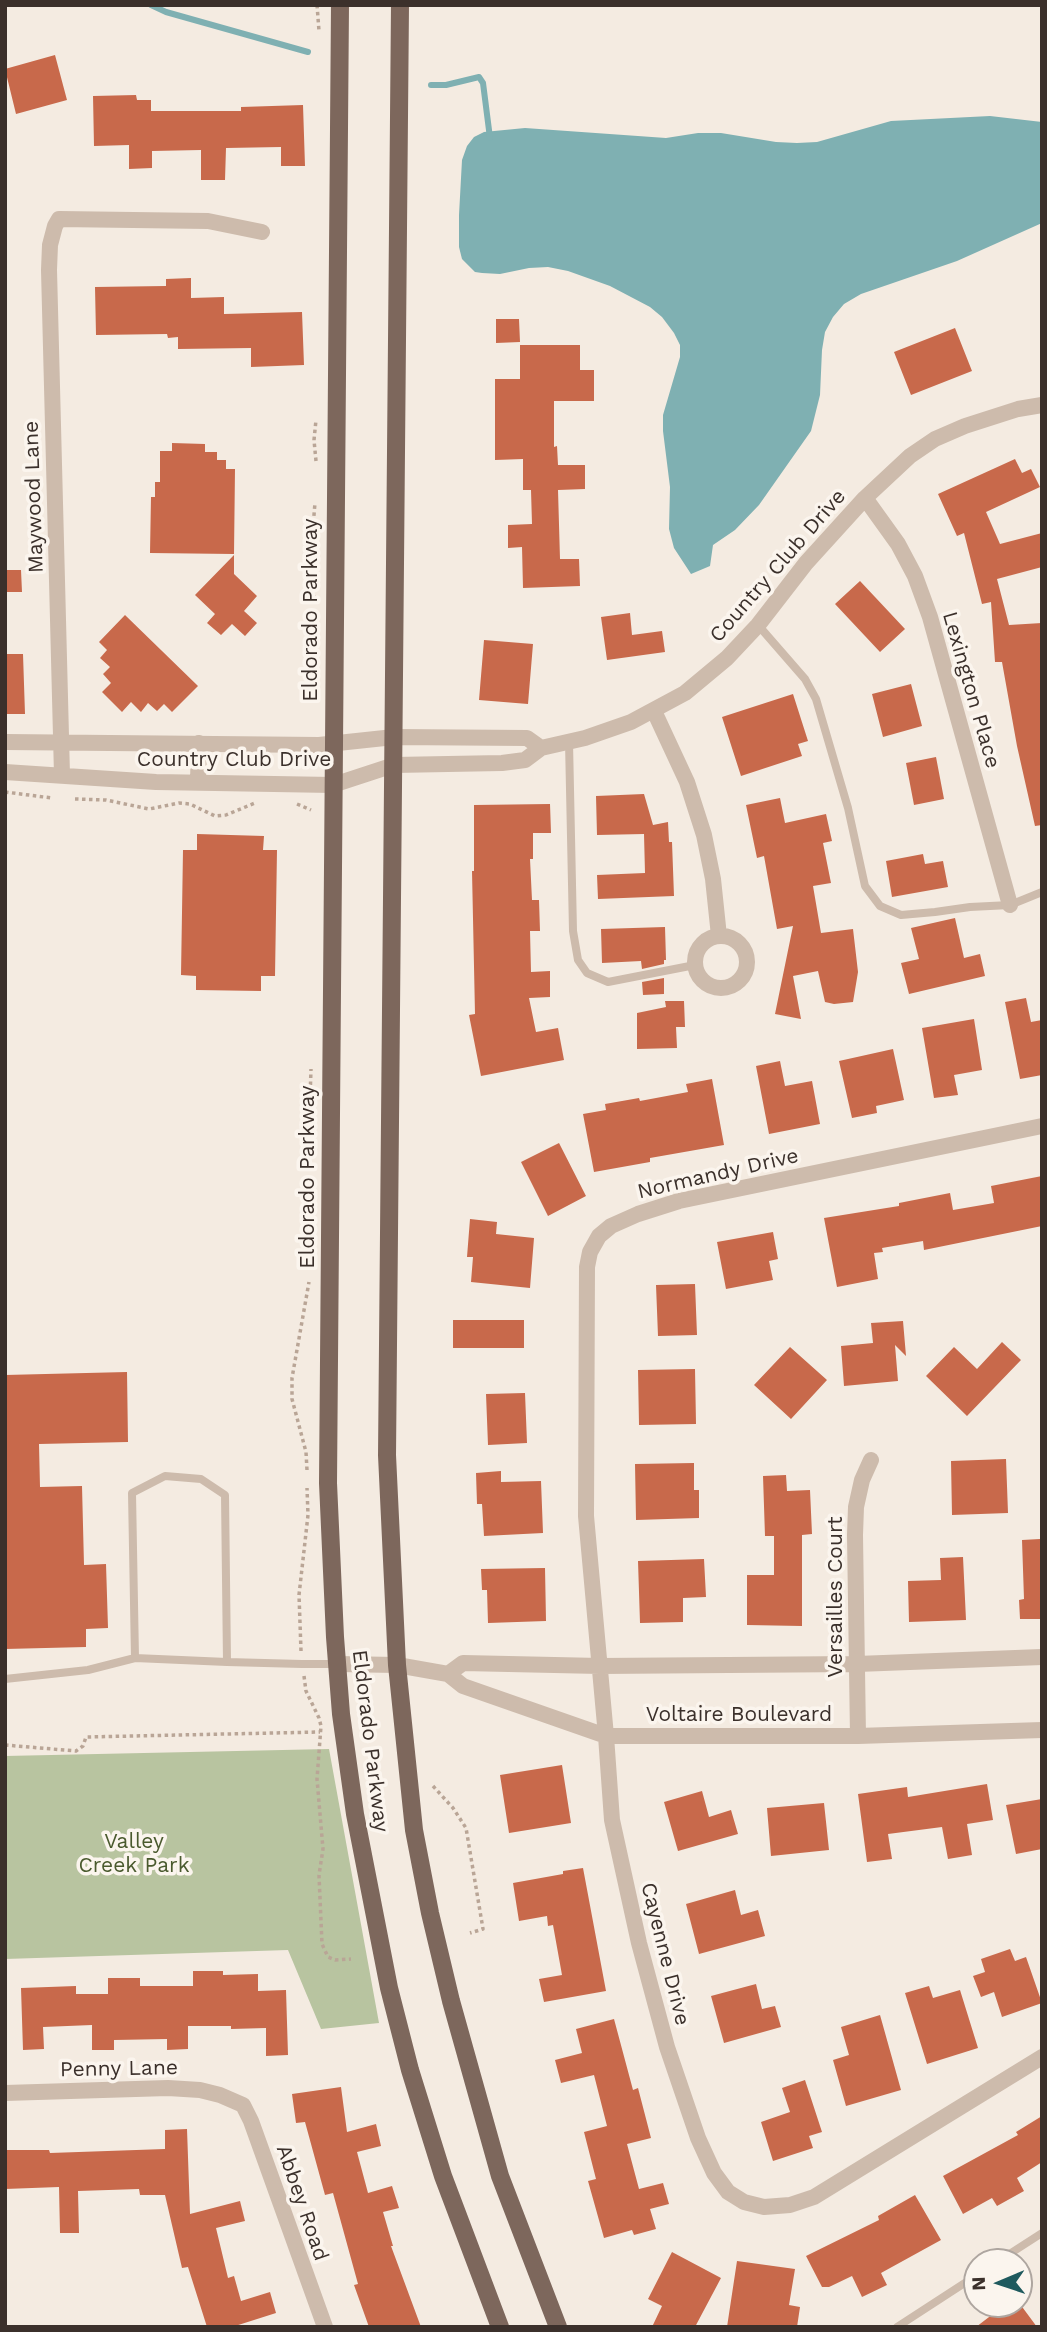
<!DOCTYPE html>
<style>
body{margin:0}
#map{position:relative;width:1047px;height:2332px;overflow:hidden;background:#f4ebe1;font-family:"Work Sans",sans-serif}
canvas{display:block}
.frame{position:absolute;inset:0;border:7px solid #3b302b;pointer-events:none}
.north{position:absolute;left:963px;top:2248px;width:70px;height:70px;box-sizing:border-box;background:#fbf5ee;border:2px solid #aea6a0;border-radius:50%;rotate:268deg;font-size:19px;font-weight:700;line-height:28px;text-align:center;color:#3b302b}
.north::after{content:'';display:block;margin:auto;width:24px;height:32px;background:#1f5a5e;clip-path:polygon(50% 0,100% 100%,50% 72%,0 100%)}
</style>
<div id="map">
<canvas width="1047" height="2332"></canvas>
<div class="frame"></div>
<div class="north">N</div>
</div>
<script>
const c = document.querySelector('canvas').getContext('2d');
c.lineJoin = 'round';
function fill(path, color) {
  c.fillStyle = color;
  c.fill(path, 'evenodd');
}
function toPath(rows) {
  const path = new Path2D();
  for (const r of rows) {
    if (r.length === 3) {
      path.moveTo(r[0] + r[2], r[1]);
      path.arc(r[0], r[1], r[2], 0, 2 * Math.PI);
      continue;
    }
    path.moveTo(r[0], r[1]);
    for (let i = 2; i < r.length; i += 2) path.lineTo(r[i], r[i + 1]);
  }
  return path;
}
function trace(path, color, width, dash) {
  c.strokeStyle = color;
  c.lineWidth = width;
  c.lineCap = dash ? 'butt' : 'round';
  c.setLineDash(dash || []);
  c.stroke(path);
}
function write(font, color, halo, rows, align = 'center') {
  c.font = font + ' "Work Sans",sans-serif';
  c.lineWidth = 7;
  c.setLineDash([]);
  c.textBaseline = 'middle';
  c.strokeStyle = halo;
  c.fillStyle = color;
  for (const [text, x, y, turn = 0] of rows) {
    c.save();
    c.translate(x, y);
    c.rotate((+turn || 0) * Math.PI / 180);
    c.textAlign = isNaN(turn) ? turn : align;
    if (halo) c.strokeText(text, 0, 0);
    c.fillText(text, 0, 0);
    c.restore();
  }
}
fill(toPath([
 [329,1749,379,2023,321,2029,288,1950,5,1959,5,1756]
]), '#b8c4a0');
fill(toPath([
 [990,116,1042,122,1042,223,957,261,861,294,844,304,833,317,825,332,822,350,820,395,811,431,759,505,735,530,713,545,710,566,691,574,674,548,669,529,670,487,663,431,663,415,680,357,680,345,674,333,662,317,650,307,610,286,568,271,548,267,529,268,500,274,482,273,475,272,462,259,459,247,459,215,462,160,467,146,474,137,484,132,525,128,666,138,698,133,721,133,776,142,797,143,817,142,891,121]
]), '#7fb0b2');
trace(toPath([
 [151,5,166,12,308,52],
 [431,85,446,85,479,77,483,83,490,138]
]), '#7fb0b2', 6);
fill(toPath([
 [55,55,67,100,16,114,5,69],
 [136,95,137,100,151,100,151,111,241,111,241,107,303,105,305,166,281,166,281,147,226,148,225,180,201,180,201,150,152,151,152,168,129,169,129,145,94,146,93,96],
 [191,278,191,298,224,297,224,314,302,312,304,365,251,367,251,348,178,349,178,337,168,338,167,334,96,335,95,287,166,286,166,279],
 [496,319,519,319,520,342,496,343],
 [955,328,972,371,911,395,894,352],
 [520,345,580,345,580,370,594,370,594,401,554,401,554,447,557,446,558,465,585,465,585,489,558,490,560,559,579,559,580,586,523,588,522,547,508,548,508,525,532,524,531,490,523,490,523,459,495,460,495,379,520,379],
 [172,443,205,444,205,452,217,452,217,460,226,460,226,469,235,469,234,554,150,553,151,497,155,497,155,482,160,482,160,451,172,451],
 [1015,459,1022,473,1031,469,1040,487,986,512,1000,544,1042,533,1042,567,997,579,1009,625,1042,623,1042,825,1035,826,1017,746,1002,662,995,662,991,602,982,604,964,533,957,536,938,494],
 [234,555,234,574,257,596,244,611,257,623,245,636,232,624,221,635,207,623,215,614,195,595],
 [5,570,21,570,22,592,5,592],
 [860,581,905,629,880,652,835,604],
 [630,613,632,635,662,631,665,652,607,660,601,617],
 [125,615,198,686,172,712,164,704,157,711,148,703,141,712,131,702,122,712,102,692,111,683,103,674,110,667,100,658,107,650,99,642],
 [484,640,533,644,528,704,479,700],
 [5,654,23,654,25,714,5,714],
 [911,684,922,726,883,737,872,694],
 [793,694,808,741,798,744,802,756,741,776,722,717],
 [936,757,944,799,914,805,906,763],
 [644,794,653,825,668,822,669,842,672,842,674,896,598,899,597,875,645,873,644,834,597,835,596,796],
 [780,798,785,823,826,814,832,841,823,843,831,883,813,886,821,933,853,929,858,972,853,1002,834,1004,825,1002,818,971,793,976,801,1019,775,1014,793,926,777,929,764,856,757,858,746,805],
 [550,804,551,833,533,833,533,859,530,859,532,900,539,900,540,931,530,931,531,972,550,971,550,997,529,998,536,1032,558,1028,564,1060,481,1076,469,1015,475,1014,472,871,474,871,474,805],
 [197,834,264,836,263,850,277,850,275,976,261,976,261,991,196,990,196,976,181,975,183,850,197,850],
 [923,854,925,864,943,861,948,887,892,897,886,861],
 [955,918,964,958,980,954,985,976,909,994,901,963,919,959,911,928],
 [665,927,666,960,664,960,664,964,642,969,641,961,602,963,601,929],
 [664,978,664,994,643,995,642,982],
 [1026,998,1031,1022,1042,1020,1042,1075,1020,1079,1005,1002],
 [665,1001,684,1001,685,1027,676,1027,677,1048,637,1049,637,1013,666,1007],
 [974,1019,982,1070,954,1075,958,1095,934,1098,922,1028],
 [893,1049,904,1100,876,1106,877,1113,852,1118,839,1061],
 [780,1061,785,1086,812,1081,820,1124,769,1134,756,1066],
 [712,1079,724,1145,650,1158,650,1162,594,1172,583,1114,606,1110,605,1104,639,1098,640,1101,688,1092,686,1084],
 [559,1143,586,1196,548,1216,521,1162],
 [1042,1176,1042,1226,924,1250,923,1241,882,1248,883,1252,874,1253,878,1279,837,1287,824,1218,899,1206,899,1203,950,1193,953,1210,994,1203,991,1186],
 [470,1219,497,1222,496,1234,534,1238,530,1288,471,1282,473,1257,467,1257],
 [773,1232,778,1259,769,1261,773,1280,726,1289,717,1242],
 [695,1284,697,1335,658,1336,656,1285],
 [453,1320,524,1320,524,1348,453,1348],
 [903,1321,906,1356,895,1345,898,1381,844,1386,841,1346,873,1343,871,1323],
 [1002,1342,1021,1360,967,1416,926,1376,954,1347,977,1369],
 [790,1347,827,1380,791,1419,754,1385],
 [695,1369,696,1424,639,1425,638,1370],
 [127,1372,128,1442,39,1444,40,1487,82,1486,84,1565,106,1564,108,1628,86,1629,86,1647,5,1649,5,1375],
 [525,1393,527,1443,488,1445,486,1394],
 [1006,1459,1008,1513,952,1515,951,1461],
 [694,1463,694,1490,699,1490,699,1518,636,1520,635,1464],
 [501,1471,501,1482,541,1481,543,1533,484,1536,482,1504,477,1504,476,1473],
 [786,1475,787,1491,810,1490,812,1534,802,1535,802,1626,747,1625,747,1575,774,1575,774,1536,765,1536,763,1476],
 [1040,1539,1042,1619,1020,1619,1019,1600,1024,1599,1022,1540],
 [963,1557,966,1620,909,1622,908,1581,941,1580,940,1558],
 [704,1559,706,1597,683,1598,683,1622,640,1623,638,1561],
 [545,1568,546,1621,488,1623,487,1590,482,1590,481,1569],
 [562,1765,571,1823,509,1833,500,1775],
 [987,1784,993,1820,967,1824,972,1855,948,1859,942,1827,888,1834,892,1859,867,1862,858,1794,907,1787,908,1797],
 [702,1791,709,1817,731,1810,738,1834,678,1851,664,1802],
 [1042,1799,1042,1849,1016,1854,1006,1805],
 [824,1803,829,1850,771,1856,767,1808],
 [583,1868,606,1991,544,2002,539,1979,562,1975,553,1925,548,1926,547,1916,519,1921,513,1883,563,1874,563,1871],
 [735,1890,741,1915,758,1910,765,1936,699,1954,686,1904],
 [1010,1949,1015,1961,1026,1957,1042,2003,1002,2017,994,1992,981,1997,973,1976,985,1972,981,1959],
 [193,1971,223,1971,223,1975,258,1974,258,1991,286,1990,288,2055,266,2056,266,2028,231,2029,231,2026,188,2026,188,2049,167,2050,167,2039,114,2040,114,2050,92,2050,92,2025,43,2027,44,2049,23,2050,21,1988,76,1986,76,1994,108,1994,108,1978,140,1978,140,1986,193,1986],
 [756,1984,762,2009,775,2006,781,2027,724,2043,711,1996],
 [929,1986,933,1998,960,1990,978,2048,927,2064,905,1993],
 [880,2015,901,2090,846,2106,833,2060,849,2055,841,2027],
 [614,2019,633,2090,638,2088,651,2138,627,2144,639,2189,663,2183,669,2204,650,2209,656,2229,634,2235,632,2230,604,2238,588,2181,596,2179,584,2132,607,2126,594,2075,561,2083,555,2060,582,2053,576,2029],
 [805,2080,822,2132,809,2136,813,2148,773,2161,761,2122,790,2112,782,2088],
 [341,2087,347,2132,376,2124,381,2146,357,2152,368,2193,392,2186,399,2208,383,2212,393,2246,391,2246,421,2327,369,2327,354,2285,358,2284,333,2193,325,2195,305,2122,296,2123,292,2094],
 [1042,2116,1042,2162,1017,2178,1024,2191,997,2206,992,2198,963,2214,943,2176,1018,2135,1016,2132],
 [187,2129,190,2214,240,2201,245,2221,216,2228,228,2278,234,2276,241,2301,270,2292,276,2313,232,2327,207,2327,188,2267,182,2268,165,2195,140,2195,139,2189,78,2191,79,2233,60,2233,59,2187,5,2189,5,2150,49,2150,50,2153,165,2149,165,2130],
 [915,2195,941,2240,881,2273,887,2285,862,2297,852,2276,829,2287,822,2287,806,2256,879,2220,878,2216],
 [672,2252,721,2278,695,2327,652,2327,662,2306,648,2299],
 [737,2261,795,2269,789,2305,800,2307,797,2327,727,2327],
 [1006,2304,1020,2304,1037,2327,976,2327]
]), '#c8694b');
trace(toPath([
 [317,5,319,31],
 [316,461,314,440,316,420],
 [315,599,309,575,315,503],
 [5,792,52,798],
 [75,799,106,800,149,809,179,803,190,804,215,816,226,815,255,803],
 [297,804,311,810],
 [310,1099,311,1069],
 [307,1470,306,1452,292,1399,292,1378,309,1282],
 [301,1651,299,1595,308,1515,307,1488],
 [304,1676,306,1691,319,1718,321,1726,317,1779,323,1849,319,1875,322,1944,328,1957,335,1960,351,1959],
 [5,1745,76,1751,83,1746,86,1737,320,1732],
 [433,1786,453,1808,466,1828,483,1929,470,1933]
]), '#b9a596', 3.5, [3.5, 3.5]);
trace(toPath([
 [758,625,805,679,816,699,848,808,865,886,880,906,901,915,935,912,970,907,1010,905,1042,892],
 [569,742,573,931,578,960,587,973,608,982,695,965],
 [227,1662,225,1495,201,1479,165,1476,132,1493,135,1658,227,1662,302,1664,337,1664],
 [5,1679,88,1670,135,1658],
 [997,2262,1042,2233],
 [897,2327,977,2275]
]), '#cdbbac', 8);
trace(toPath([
 [865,498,898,544,915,576,930,617,1010,905],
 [654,711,687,782,704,835,713,879,719,936],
 [5,742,319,745,394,737,527,738,541,748],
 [5,772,156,782,333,785,394,765,502,763,525,760,541,748,585,738,631,722,685,693,727,658,758,625,806,563,865,498,910,456,935,439,965,426,1018,409,1042,405],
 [62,775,49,270,50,245,55,226,59,219,208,221,262,232],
 [198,782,199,743],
 [721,962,26],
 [1042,1126,679,1201,638,1214,611,1226,599,1236,590,1252,587,1267,586,1516,606,1736,612,1820,639,1943,667,2047,698,2138,714,2173,728,2192,744,2202,764,2207,790,2205,814,2197,1042,2057],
 [337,1664,397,1665,448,1674,463,1686,606,1736,858,1736,1042,1730],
 [448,1674,463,1663,600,1666,857,1664,1042,1657],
 [858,1736,855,1535,856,1507,862,1480,871,1460],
 [5,2093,168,2088,200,2090,220,2095,243,2105,251,2121,325,2327]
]), '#cdbbac', 16);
trace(toPath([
 [340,5,328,1483,335,1637,341,1714,355,1814,389,1988,410,2070,443,2176,500,2327],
 [400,5,387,1455,397,1665,414,1830,430,1913,451,2001,500,2176,558,2327]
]), '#7d675c', 18);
write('21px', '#3b302b', '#fbf5ee', [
 ["Maywood Lane",34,497,-92],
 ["Country Club Drive",778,566,-49],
 ["Eldorado Parkway",311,610,-90],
 ["Lexington Place",971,690,74],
 ["Country Club Drive",234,760],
 ["Normandy Drive",718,1174,-13],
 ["Eldorado Parkway",308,1177,-90],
 ["Versailles Court",836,1597,-90],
 ["Voltaire Boulevard",739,1715],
 ["Eldorado Parkway",370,1741,83],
 ["Cayenne Drive",665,1954,76],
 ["Penny Lane",119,2069,-1],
 ["Abbey Road",302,2203,71]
]);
write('21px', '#4a5a2e', '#fbf5ee', [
 ["Valley",134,1842],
 ["Creek Park",134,1866]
]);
</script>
